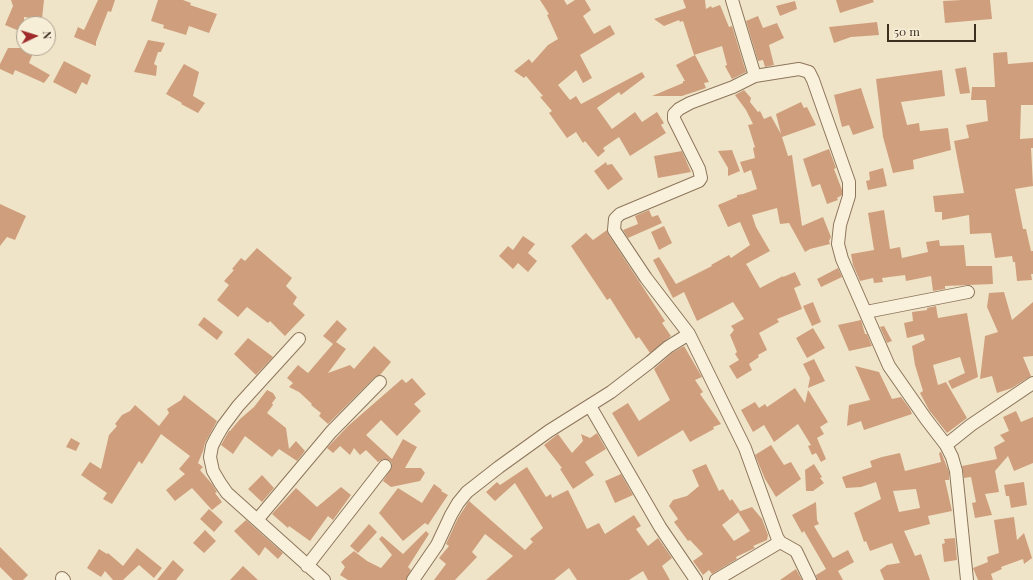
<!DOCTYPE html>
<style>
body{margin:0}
#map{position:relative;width:1033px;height:580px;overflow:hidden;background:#f0e4c8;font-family:"Playfair Display",serif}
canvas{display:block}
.north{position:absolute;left:16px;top:16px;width:40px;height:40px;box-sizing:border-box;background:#f7eed8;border:1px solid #ada18e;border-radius:50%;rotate:86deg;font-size:11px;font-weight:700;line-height:16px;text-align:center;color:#3d2e20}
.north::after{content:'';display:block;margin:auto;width:14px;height:18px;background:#9e2a2b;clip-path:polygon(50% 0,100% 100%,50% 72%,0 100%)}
.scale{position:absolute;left:887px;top:24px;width:89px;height:18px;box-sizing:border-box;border:2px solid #3d2e20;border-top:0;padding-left:5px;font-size:12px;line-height:14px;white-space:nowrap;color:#3d2e20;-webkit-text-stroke:3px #f7eed8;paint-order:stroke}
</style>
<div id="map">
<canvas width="1033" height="580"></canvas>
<div class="north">N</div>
<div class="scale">50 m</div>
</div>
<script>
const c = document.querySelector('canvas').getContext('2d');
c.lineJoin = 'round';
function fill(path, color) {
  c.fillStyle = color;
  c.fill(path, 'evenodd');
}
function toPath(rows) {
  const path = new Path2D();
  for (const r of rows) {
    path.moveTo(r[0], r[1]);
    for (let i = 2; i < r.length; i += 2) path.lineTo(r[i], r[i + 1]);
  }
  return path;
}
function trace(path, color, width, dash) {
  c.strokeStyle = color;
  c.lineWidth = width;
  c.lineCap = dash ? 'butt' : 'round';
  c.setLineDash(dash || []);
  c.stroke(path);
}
fill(toPath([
 [11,0,44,0,42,19,24,17,24,33,5,25,13,6],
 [98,0,115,0,111,12,108,11,96,42,96,46,74,37,78,27,84,30],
 [158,0,183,0,191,3,190,5,217,14,209,33,189,26,186,35,163,28,164,25,151,21],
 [540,0,564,0,567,5,575,0,585,0,591,10,583,16,594,34,610,25,615,34,580,55,592,78,583,83,576,70,558,85,570,100,576,96,581,104,642,72,645,77,621,95,619,92,597,108,612,129,635,112,642,122,657,112,664,123,661,125,666,133,630,156,619,137,603,148,605,151,598,157,585,141,583,143,576,132,567,138,549,113,552,111,540,97,543,96,526,76,524,78,514,71,529,59,532,63,548,45,558,39,547,15,549,14],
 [683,0,705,0,706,9,711,6,712,8,720,5,729,27,732,26,746,72,732,79,725,66,727,65,722,46,694,55,683,21,680,22,679,20,664,26,654,19,686,8],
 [836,0,873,0,874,2,840,13],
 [962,0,990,0,992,19,945,23,943,1],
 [795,1,797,9,780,16,776,6],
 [758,16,763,28,777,23,784,38,769,45,774,65,765,67,763,60,758,61,746,21],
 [877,22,879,35,851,37,834,43,829,27],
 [148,40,165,43,161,52,158,52,154,64,157,66,156,76,134,72],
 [8,48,35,48,29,63,50,75,44,83,15,70,13,75,0,69,0,64],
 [1007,52,1008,64,1033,62,1033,105,1021,105,1020,139,1033,138,1033,148,1031,148,1033,186,1015,189,1023,229,1026,229,1031,251,1033,251,1033,274,1031,274,1032,280,1017,281,1015,262,1013,262,1012,256,995,258,991,233,970,234,969,215,942,220,942,212,935,212,933,196,964,193,954,141,969,138,966,125,988,121,986,100,971,100,972,87,995,87,993,53],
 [695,55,709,82,704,83,706,88,682,96,652,96,683,83,683,81,685,81,676,65],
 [64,61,91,75,87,85,82,82,76,94,53,82],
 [184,64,199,72,193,96,205,103,198,113,181,104,182,103,166,94],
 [966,67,970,93,960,94,955,69],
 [942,70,945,96,901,102,907,125,919,123,920,131,948,128,951,150,913,160,914,169,893,173,883,137,876,79],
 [861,88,874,128,853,135,849,125,842,127,834,95],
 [744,90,751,98,750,102,758,112,760,111,764,119,771,116,781,134,776,114,801,102,804,108,807,107,816,125,782,137,788,156,792,155,802,226,823,217,831,237,829,241,830,244,810,249,805,252,789,223,780,224,777,208,752,215,756,227,770,251,746,264,748,267,760,288,783,276,783,277,795,272,801,285,794,288,802,309,777,319,779,322,759,333,767,350,758,355,759,357,749,364,752,370,737,379,729,366,739,360,735,354,737,352,730,335,734,330,731,326,744,319,733,302,697,321,684,292,673,298,653,260,659,257,676,284,712,266,711,265,729,255,731,258,750,245,740,222,728,227,718,205,737,197,737,195,743,194,757,189,751,170,744,173,740,162,755,158,753,148,755,147,748,125,753,124,746,110,735,95],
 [829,149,836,168,834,169,842,190,842,195,837,198,838,200,827,204,820,184,812,187,803,159],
 [732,150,740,171,728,176,728,168,718,151],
 [682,151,691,172,658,178,654,156],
 [606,162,607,165,612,164,623,179,608,190,594,171],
 [883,168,887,186,868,190,866,181,870,180,869,172],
 [0,204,26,216,15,240,7,237,0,246],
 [649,210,652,217,658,215,662,223,628,238,623,230,638,224,635,216],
 [884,210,890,249,900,247,902,258,928,252,926,242,939,240,940,246,964,245,966,266,992,266,993,284,945,286,945,289,933,291,931,276,906,281,905,275,882,278,883,282,874,283,873,278,860,281,853,265,851,254,874,250,868,213],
 [664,226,672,243,659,250,651,232],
 [607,230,608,234,665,321,662,323,671,336,650,353,639,337,636,339,610,298,607,300,571,246,586,233,593,240],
 [523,236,535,244,528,253,537,261,528,272,518,263,513,269,499,256,508,246,513,250],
 [257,248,292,278,286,286,297,297,293,304,305,315,285,336,270,321,268,323,247,307,238,317,217,300,229,285,224,281,234,270,232,269,241,258,245,261],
 [838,268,842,277,821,287,817,279],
 [1004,292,1012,320,1033,302,1033,356,1023,357,1031,376,1012,388,997,393,992,376,980,379,985,336,998,332,987,307,989,293],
 [813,302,821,322,812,326,803,306],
 [936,306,938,318,967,313,978,377,952,389,948,381,965,373,960,357,933,365,938,385,946,382,967,418,947,433,929,410,920,393,923,391,915,365,912,346,925,340,923,334,907,338,904,323,913,321,912,312,927,310,927,308],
 [204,317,223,332,217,340,198,325],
 [337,320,347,329,336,342,346,349,328,373,350,365,354,369,374,346,391,362,380,375,375,377,328,424,319,416,321,413,311,405,312,404,299,392,289,387,293,383,287,378,298,365,308,373,333,344,323,336],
 [861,320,865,334,867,334,872,346,849,351,838,325],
 [884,326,892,341,887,343,880,327],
 [813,328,825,348,807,358,796,338],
 [248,338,273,357,256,375,234,354],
 [684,346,702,377,695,380,703,392,700,394,721,424,713,427,714,429,690,442,683,430,638,457,612,413,628,403,639,421,670,400,654,369,672,353],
 [814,359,825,381,808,388,810,378,803,364],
 [855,366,879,372,892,399,901,397,910,409,912,414,864,430,861,421,847,426,849,405,870,400],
 [412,378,426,394,414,404,421,411,397,436,381,420,366,435,392,459,403,439,417,447,405,468,421,468,425,473,420,481,391,487,383,481,392,467,392,463,389,460,383,459,378,462,366,450,360,455,354,448,350,455,340,446,333,453,327,448,348,426,402,379,406,383],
 [795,388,805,403,808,390,828,422,820,427,824,434,817,438,826,459,821,462,816,453,812,455,808,446,811,445,798,424,774,442,764,425,753,432,741,410,755,402,759,408,765,404,767,407],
 [267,390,273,393,276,398,272,403,273,405,267,413,286,428,289,449,296,441,305,451,297,461,279,449,272,457,245,436,233,454,221,445,229,431,230,431,240,419,254,407],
 [184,395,217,421,205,443,203,451,198,463,203,467,200,470,212,484,217,492,215,493,222,502,212,510,192,488,175,501,166,490,185,474,179,469,190,456,161,434,142,464,139,461,112,504,103,499,107,493,81,475,90,462,101,469,109,435,117,426,115,424,122,415,130,411,135,405,159,426,169,413,167,409,181,400],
 [1016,411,1021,422,1033,417,1033,463,1014,471,1008,456,995,471,999,492,985,494,992,515,975,518,972,503,976,502,971,477,964,478,962,466,997,459,994,447,1005,441,1000,435,1009,431,1003,417],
 [597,433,606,449,585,462,594,475,573,489,560,469,562,468,544,445,558,434,572,453,583,441,581,434,590,438],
 [71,438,80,443,76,451,66,447],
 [771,445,784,465,791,462,801,479,776,497,765,479,755,455],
 [941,452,949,472,949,480,945,480,952,511,928,516,930,524,904,531,915,556,921,554,930,580,884,580,880,570,887,565,900,563,892,543,870,551,866,541,864,542,854,513,881,499,876,482,861,487,846,488,842,477,872,467,870,461,882,457,900,453,905,471,941,462,939,453],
 [916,489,920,508,899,512,893,491],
 [706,464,719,491,723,489,730,501,732,499,740,511,722,525,734,541,750,531,738,512,752,507,762,519,768,535,767,540,753,546,755,548,736,557,737,559,712,574,709,570,703,575,693,561,703,554,690,540,688,541,674,522,678,519,669,506,673,500,687,496,699,486,692,470],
 [814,464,822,477,820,478,824,483,813,491,806,491,805,470],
 [527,467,546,497,551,494,552,498,568,490,587,529,599,523,605,534,634,515,641,526,636,529,648,546,658,538,672,558,662,566,670,580,648,580,643,571,629,580,577,580,569,568,554,580,486,580,513,556,485,534,472,552,477,557,455,580,434,580,446,564,439,558,449,546,446,544,458,518,469,501,525,550,533,542,530,539,543,528,515,483,495,501,486,492,497,482,500,485],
 [621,474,633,495,615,503,605,481],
 [262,475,274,488,262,502,248,489],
 [1024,482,1027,505,1011,508,1009,496,1006,496,1004,485],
 [434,484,442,490,441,491,448,495,428,525,425,523,403,541,379,513,398,488,422,503],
 [341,487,351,495,333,520,328,516,310,541,289,526,288,528,272,514,296,488,317,507],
 [816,502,817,520,819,524,814,526,833,558,848,550,854,562,838,571,843,580,817,580,816,575,826,569,804,531,802,533,792,515],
 [209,509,223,522,214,532,200,519],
 [1014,517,1017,540,1024,533,1032,558,1024,564,1023,559,1001,567,1002,569,991,574,993,580,978,580,973,568,988,562,987,557,999,553,994,520],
 [246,520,283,553,278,559,265,547,259,556,234,531],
 [369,524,377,532,358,553,350,546],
 [205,530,216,541,204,553,193,543],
 [426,531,429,534,408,567,411,570,406,580,348,580,340,575,345,567,341,562,354,551,367,561,381,568,392,555,379,539,382,536,403,554],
 [955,538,957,560,944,562,942,544,945,543,944,539],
 [0,547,28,575,23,580,13,580,0,567],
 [137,548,162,568,154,578,139,565,123,580,113,580,105,571,101,577,87,568,99,549,107,554,108,553,123,566],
 [173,560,184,570,176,580,157,580],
 [243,566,258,580,230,580],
 [796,569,802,580,780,580]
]), '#cf9f7d');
const street = toPath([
 [732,0,755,76,799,69,809,72,813,80,849,182,849,196,840,225,838,244,842,259,889,366,926,419,946,445,952,457,956,471,967,580],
 [755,76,733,87,690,103,679,109,674,114,674,119,699,169,701,178,699,181,620,214,615,219,614,230,646,278,689,334,745,448,777,537,780,542,796,551,810,580],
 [866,312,968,292],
 [299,339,238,406,223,426,216,438,212,446,210,457,213,471,220,483,227,493,324,580],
 [590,406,660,527,696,580],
 [946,445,971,425,1033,383],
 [257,520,331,432,380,382],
 [307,566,385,466],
 [62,578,64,580],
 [413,580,437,545,451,515,458,503,467,492,499,467,549,431,611,392,650,362,668,347,689,334],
 [716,580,780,542]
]);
trace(street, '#8d765c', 14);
trace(street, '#faf1dc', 12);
</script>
